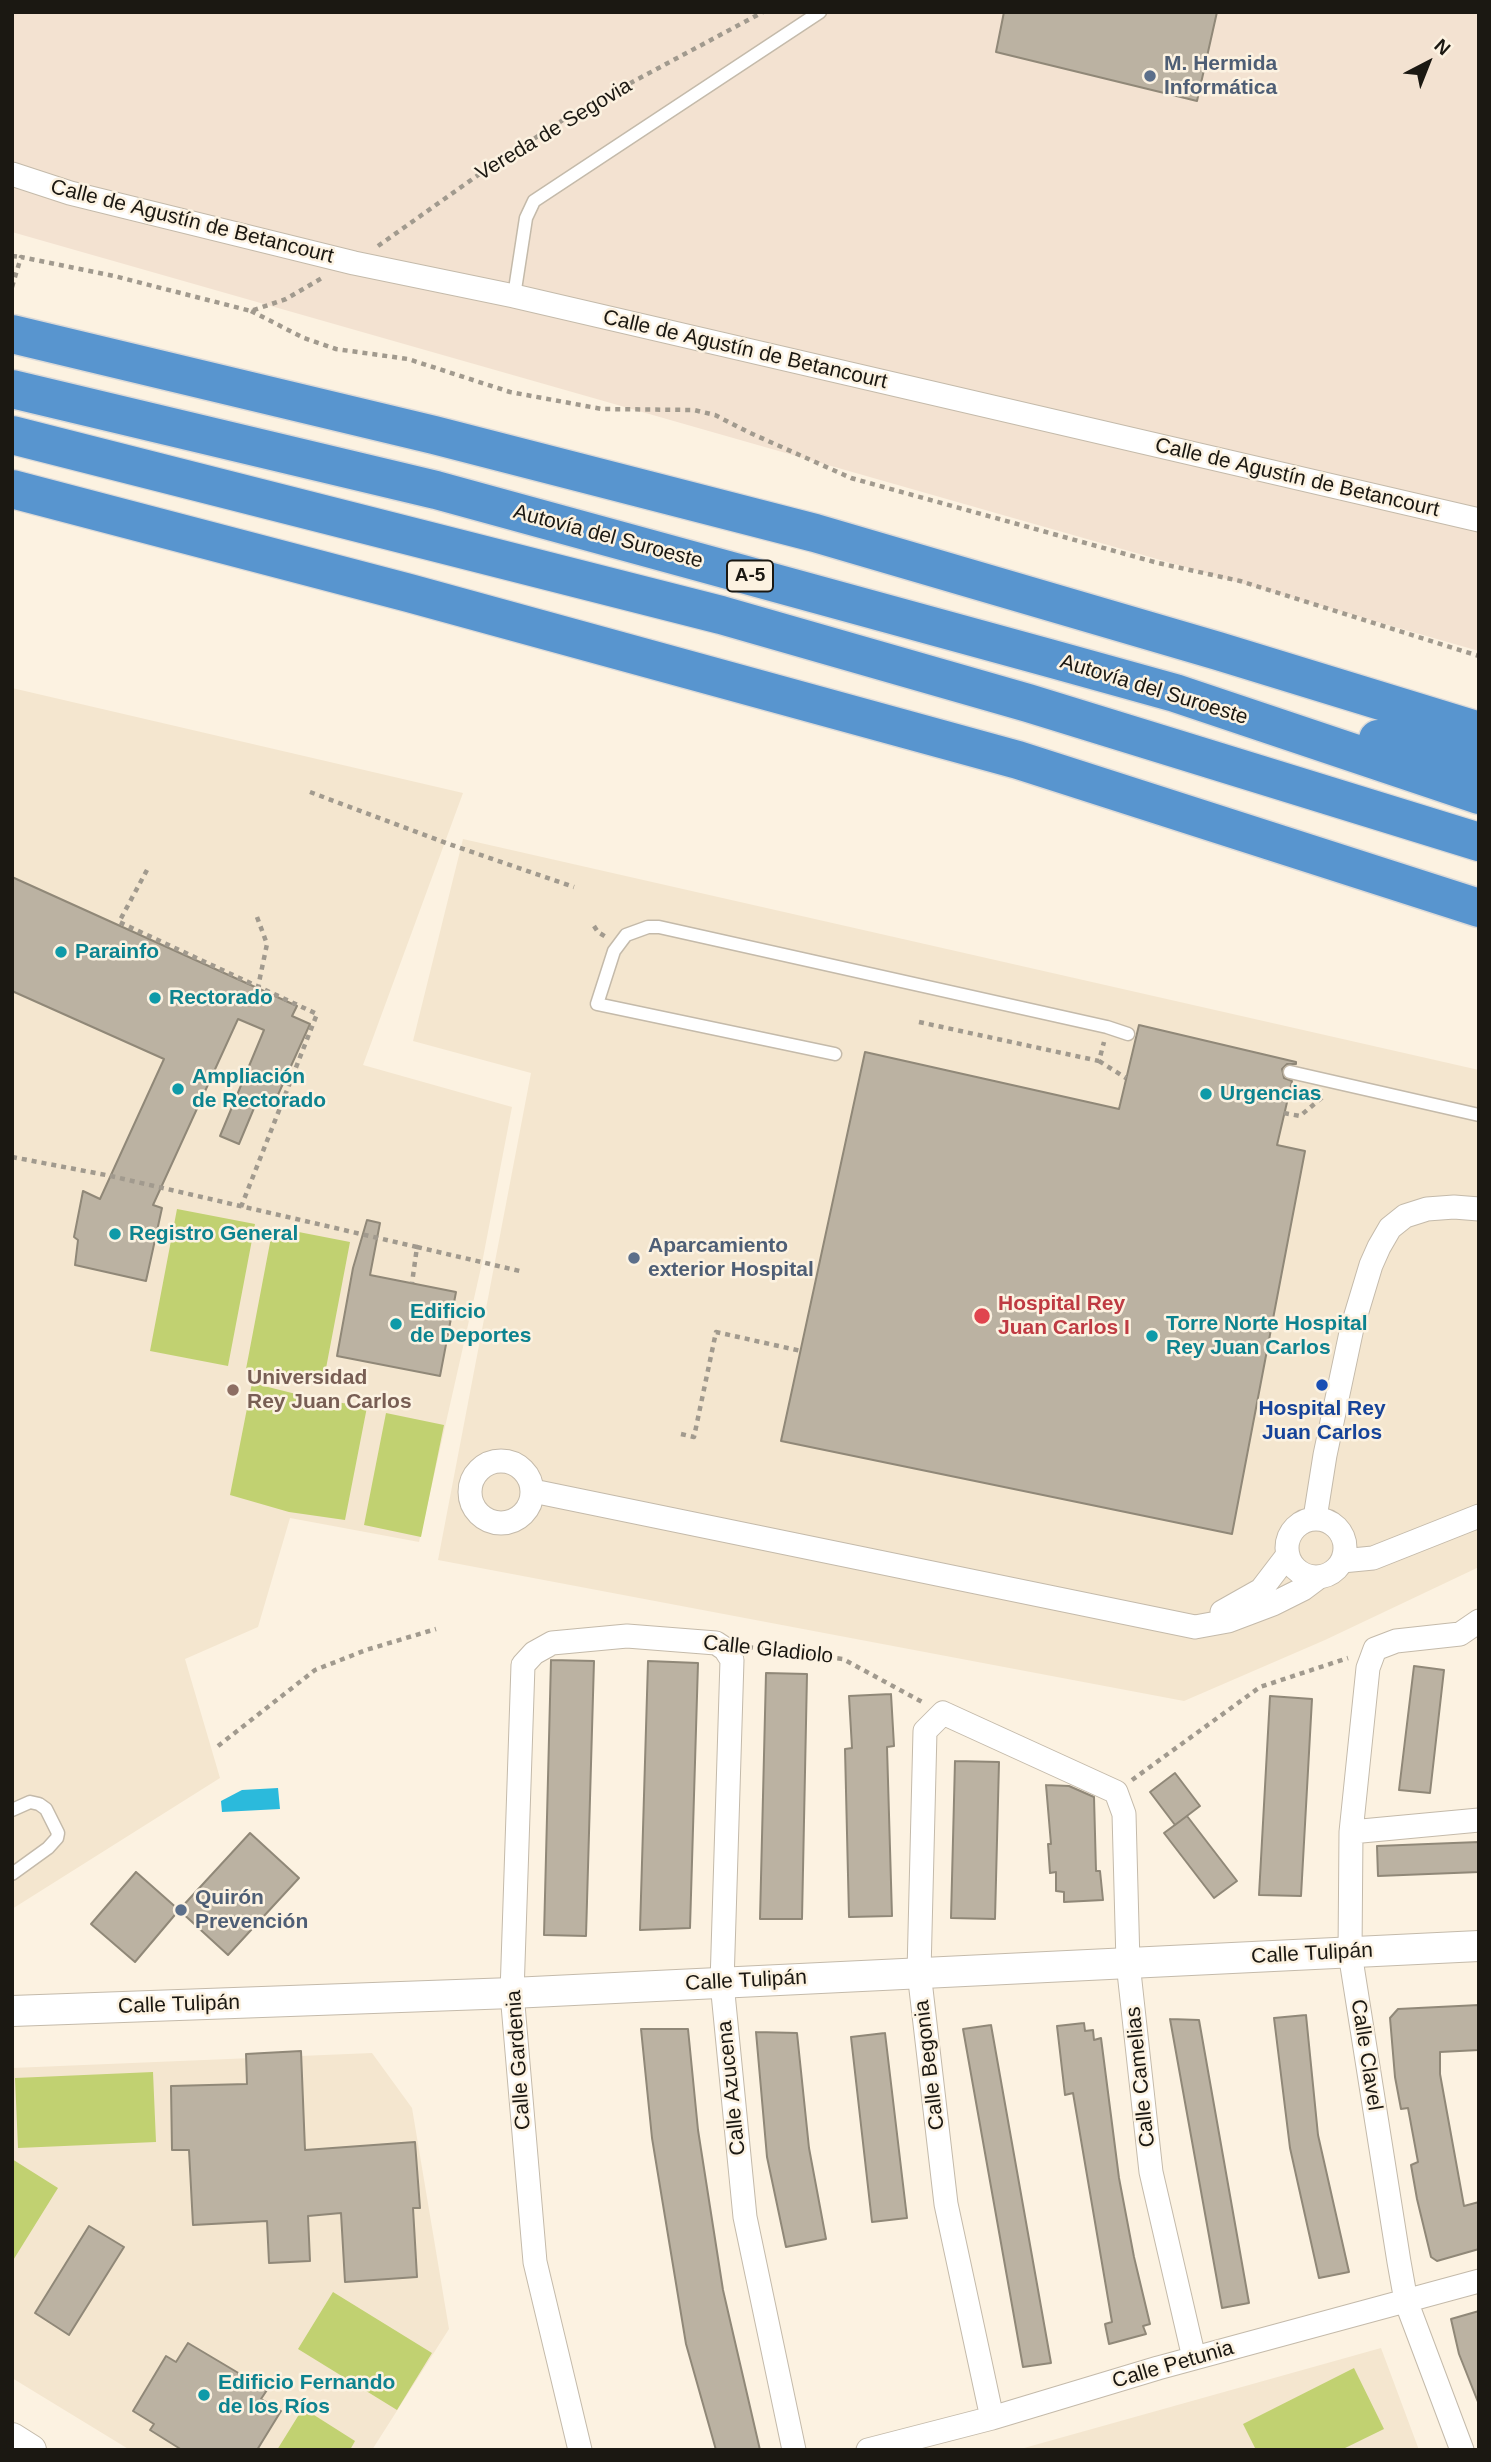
<!DOCTYPE html>
<html>
<head>
<meta charset="utf-8">
<style>
  body { margin:0 }
  #map { position:relative; width:1491px; height:2462px; overflow:hidden; background:#fcf2e1; font-family:Arial,sans-serif }
  canvas { display:block }
  .frame { position:absolute; inset:0; border:14px solid #1b1812; pointer-events:none }
  .north { position:absolute; left:1393px; top:28px; width:70px; height:70px; -webkit-text-stroke:5px #fcf2e1; paint-order:stroke; rotate:42deg; font-size:19px; font-weight:700; line-height:28px; text-align:center; color:#1b1812 }
  .north::after { content:''; display:block; margin:auto; width:24px; height:32px; background:#1b1812; clip-path:polygon(50% 0,100% 100%,50% 72%,0 100%) }
</style>
</head>
<body>
<div id="map">
<canvas width="1491" height="2462"></canvas>
<div class="frame"></div>
<div class="north">N</div>
</div>
<script>
const ctx = document.querySelector('canvas').getContext('2d');
ctx.lineJoin = 'round';
function paint(path, color) { ctx.fillStyle = color; ctx.fill(path, 'evenodd'); }
const shape = rows => new Path2D(rows.map(r => 'M' + r).join(''));
function strokePath(path, color, width, dash) { ctx.strokeStyle = color; ctx.lineWidth = width; ctx.lineCap = dash ? 'butt' : 'round'; ctx.setLineDash(dash || []); ctx.stroke(path); }
function write(font, color, halo, rows, align = 'center') {
  ctx.font = font + ' Arial,sans-serif'; ctx.lineWidth = 5; ctx.setLineDash([]); ctx.textBaseline = 'middle'; ctx.strokeStyle = halo; ctx.fillStyle = color; for (const [text, x, y, turn = 0] of rows) {
    ctx.save(); ctx.translate(x, y); ctx.rotate((+turn || 0) * Math.PI / 180); ctx.textAlign = isNaN(turn) ? turn : align; if (halo) ctx.strokeText(text, 0, 0); ctx.fillText(text, 0, 0); ctx.restore();
  }
}
paint(shape([
  [12,12,1479,12,1479,651,12,232]
]), '#f3e2d1');
paint(shape([
  [12,688,463,793,363,1065,512,1107,482,1263,419,1542,290,1518,258,1627,185,1659,220,1778,12,1909],
  [463,839,1479,1070,1479,1567,1325,1640,1184,1701,438,1560,531,1073,413,1041],
  [372,2053,412,2108,449,2329,372,2450,130,2450,12,2378,12,2068],
  [1381,2348,1419,2450,1017,2450]
]), '#f4e6cf');
paint(shape([
  [177,1209,255,1224,228,1366,150,1351],
  [273,1227,350,1242,323,1384,246,1369],
  [252,1383,312,1398,367,1407,345,1520,289,1512,230,1495],
  [386,1413,444,1425,421,1537,364,1525],
  [153,2072,156,2142,18,2148,15,2078],
  [12,2159,58,2188,12,2262],
  [333,2292,432,2353,397,2410,298,2349],
  [1354,2368,1384,2429,1341,2450,1256,2450,1243,2424],
  [303,2408,355,2441,350,2450,277,2450]
]), '#c1d171');
paint(shape([
  [278,1788,280,1809,222,1812,221,1801,242,1790]
]), '#2bbadc');
const building = shape([
  [1004,12,1217,12,1197,101,996,52,1004,12],
  [12,877,297,1006,292,1016,310,1024,272,1108,257,1101,239,1144,220,1136,264,1030,238,1019,153,1205,162,1208,146,1281,75,1265,78,1240,74,1237,83,1191,100,1199,164,1059,12,991,12,877],
  [1139,1025,1296,1062,1296,1064,1287,1064,1282,1069,1284,1078,1292,1081,1277,1145,1305,1151,1232,1534,781,1441,865,1052,1119,1109,1139,1025],
  [367,1220,380,1223,370,1275,456,1292,440,1376,337,1356,353,1268,367,1220],
  [551,1660,594,1661,586,1936,544,1935,551,1660],
  [648,1661,698,1663,690,1928,640,1930,648,1661],
  [1414,1666,1444,1670,1430,1793,1399,1790,1414,1666],
  [766,1673,807,1674,802,1919,760,1919,766,1673],
  [891,1694,894,1746,887,1747,892,1916,849,1917,845,1749,852,1748,849,1696,891,1694],
  [1270,1696,1312,1699,1301,1896,1259,1895,1270,1696],
  [955,1761,999,1762,995,1919,951,1918,955,1761],
  [1175,1773,1200,1806,1175,1825,1150,1792,1175,1773],
  [1046,1785,1069,1786,1094,1797,1096,1871,1100,1871,1103,1900,1064,1902,1064,1892,1056,1891,1056,1872,1050,1873,1048,1844,1051,1844,1046,1785],
  [1187,1816,1237,1881,1214,1898,1164,1833,1187,1816],
  [250,1833,299,1878,228,1955,179,1910,250,1833],
  [1479,1842,1479,1872,1378,1876,1377,1846,1479,1842],
  [136,1872,179,1910,135,1962,91,1924,136,1872],
  [1479,2005,1479,2050,1440,2052,1440,2074,1464,2206,1479,2202,1479,2249,1437,2261,1431,2257,1417,2199,1411,2165,1418,2162,1408,2108,1401,2109,1395,2077,1390,2018,1398,2009,1479,2005],
  [1306,2015,1318,2135,1349,2272,1319,2278,1290,2148,1274,2018,1306,2015],
  [1170,2019,1199,2020,1249,2303,1222,2308,1170,2019],
  [1084,2023,1085,2031,1093,2030,1094,2040,1101,2038,1119,2178,1134,2257,1150,2324,1143,2326,1146,2334,1109,2344,1105,2324,1112,2322,1073,2093,1065,2095,1057,2026,1084,2023],
  [991,2025,1051,2363,1023,2367,963,2029,991,2025],
  [641,2029,688,2029,698,2130,723,2290,760,2450,716,2450,686,2344,652,2138,641,2029],
  [756,2032,797,2033,809,2148,826,2239,786,2247,767,2157,756,2032],
  [885,2033,907,2218,872,2222,851,2037,885,2033],
  [301,2051,305,2150,415,2142,420,2208,413,2208,417,2277,345,2282,341,2213,308,2216,310,2261,269,2263,267,2221,193,2225,189,2150,172,2150,171,2086,247,2084,246,2054,301,2051],
  [89,2226,124,2247,69,2335,35,2313,89,2226],
  [1479,2311,1479,2401,1478,2402,1459,2354,1451,2319,1479,2311],
  [188,2343,267,2390,261,2399,281,2411,257,2450,182,2450,150,2430,154,2424,133,2411,166,2356,176,2362,188,2343]
]);
paint(building, '#bbb2a2');
strokePath(building, '#908878', 2);
const service = shape([
  [514,296,526,218,534,201,820,12],
  [835,1054,597,1004,614,951,626,935,648,927,659,927,1107,1027,1128,1034],
  [1290,1072,1479,1115],
  [12,1810,30,1802,39,1804,46,1809,58,1833,57,1838,48,1848,12,1874]
]);
const minor = shape([
  [12,174,70,193,354,263,514,296,1479,520],
  '470 1492a31 31 0 1 1 62 0a31 31 0 1 1-62 0Z',
  [533,1491,1195,1627,1228,1621,1273,1604,1303,1589,1319,1577],
  [1315,1518,1325,1455,1352,1328,1371,1265,1379,1247,1390,1228,1405,1216,1427,1209,1454,1207,1479,1209],
  '1287 1548a29 29 0 1 1 58 0a29 29 0 1 1-58 0Z',
  [1342,1561,1373,1558,1479,1516],
  [1222,1612,1261,1590,1287,1556],
  [1351,1832,1479,1820],
  [992,2418,946,2204,919,1972,925,1731,943,1713,1116,1792,1124,1814,1128,1963,1151,2172,1194,2358],
  [580,2450,535,2262,512,1993,523,1665,534,1653,552,1643,627,1636,716,1643,725,1649,732,1660,722,1983,745,2217,794,2450],
  [868,2450,992,2418,1158,2368,1479,2281],
  [1462,2450,1406,2301,1399,2262,1350,1953,1351,1832,1368,1668,1375,1649,1396,1641,1460,1634,1479,1621]
]);
const tertiary = shape([
  [12,2011,512,1993,1479,1946],
  [12,2438,31,2450]
]);
const motorway = shape([
  [12,334,434,435,815,533,1218,651,1479,731],
  [12,389,436,490,1049,658,1175,693,1479,795],
  [12,435,721,615,1028,703,1479,842],
  [12,489,409,593,1018,760,1479,908],
  [1378,739,1479,762]
]);
strokePath(service, '#c4baaa', 15);
strokePath(minor, '#c4baaa', 25);
strokePath(tertiary, '#c4baaa', 32);
strokePath(motorway, '#dbdad9', 41);
strokePath(shape([
  [378,246,481,173,569,116,763,12],
  [12,256,21,257],
  [12,287,21,257,114,276,251,311,286,299,322,278],
  [251,311,304,338,336,349,408,359,510,392,602,409,694,410,715,415,748,432,851,478,1158,563,1240,581,1479,656],
  [310,792,446,843,574,887],
  [147,870,119,922,317,1014,241,1207],
  [257,917,267,944,258,987],
  [594,926,598,932,606,937],
  [919,1022,1099,1061,1104,1042],
  [1099,1061,1126,1078],
  [1284,1113,1300,1116,1325,1095],
  [12,1157,111,1176,417,1247,412,1283],
  [417,1247,524,1272],
  [681,1434,694,1437,716,1332,801,1351],
  [748,1647,843,1659,924,1703],
  [218,1746,315,1670,366,1650,436,1629],
  [1132,1780,1260,1687,1348,1658]
]), '#a19a8e', 4.5, [5, 5]);
strokePath(service, '#fff', 12);
strokePath(minor, '#fff', 23);
strokePath(tertiary, '#fff', 30);
strokePath(motorway, '#5895cf', 38);
for (const [x, y, r, color] of [
  [1150,76,7,"#5c6f8a"],
  [61,952,7,"#0f9aa8"],
  [155,998,7,"#0f9aa8"],
  [178,1089,7,"#0f9aa8"],
  [1206,1094,7,"#0f9aa8"],
  [115,1234,7,"#0f9aa8"],
  [634,1258,7,"#5c6f8a"],
  [982,1316,9,"#e0444e"],
  [396,1324,7,"#0f9aa8"],
  [1152,1336,7,"#0f9aa8"],
  [1322,1385,7,"#1a4fb4"],
  [233,1390,7,"#8d6e63"],
  [181,1910,7,"#5c6f8a"],
  [204,2395,7,"#0f9aa8"]
]) { const dot = new Path2D(); dot.arc(x, y, r, 0, 2 * Math.PI); ctx.fillStyle = color; ctx.fill(dot); strokePath(dot, '#fcf2e1', 2.5); }
for (const [x, y, w] of [
  [750,576,46]
]) { const box = new Path2D(); box.roundRect(x - w / 2, y - 15.5, w, 31, 5); ctx.fillStyle = '#fcf2e1'; ctx.fill(box); strokePath(box, '#1b1812', 2); }
write('bold 19px', '#1b1812', null, [
  ["A-5",750,576]
]);
write('bold 21px', '#4e5e75', '#fcf2e1', [
  ["M. Hermida",1164,64],
  ["Informática",1164,88],
  ["Aparcamiento",648,1246],
  ["exterior Hospital",648,1270],
  ["Quirón",195,1898],
  ["Prevención",195,1922]
], 'left');
write('21px', '#1b1812', '#fcf2e1', [
  ["Vereda de Segovia",554,130,-31],
  ["Calle de Agustín de Betancourt",192,222,14],
  ["Calle de Agustín de Betancourt",745,350,13],
  ["Calle de Agustín de Betancourt",1297,478,13],
  ["Autovía del Suroeste",608,537,15],
  ["Autovía del Suroeste",1154,690,17],
  ["Calle Gladiolo",768,1650,6],
  ["Calle Tulipán",1312,1954,-3],
  ["Calle Tulipán",746,1981,-3],
  ["Calle Tulipán",179,2005,-2],
  ["Calle Clavel",1366,2055,81],
  ["Calle Gardenia",519,2060,-94],
  ["Calle Begonia",930,2065,-97],
  ["Calle Camelias",1141,2077,-96],
  ["Calle Azucena",732,2088,-96],
  ["Calle Petunia",1173,2365,-16]
]);
write('bold 21px', '#0d838f', '#fcf2e1', [
  ["Parainfo",75,952],
  ["Rectorado",169,998],
  ["Ampliación",192,1077],
  ["de Rectorado",192,1101],
  ["Urgencias",1220,1094],
  ["Registro General",129,1234],
  ["Edificio",410,1312],
  ["de Deportes",410,1336],
  ["Torre Norte Hospital",1166,1324],
  ["Rey Juan Carlos",1166,1348],
  ["Edificio Fernando",218,2383],
  ["de los Ríos",218,2407]
], 'left');
write('bold 21px', '#be3a42', '#fcf2e1', [
  ["Hospital Rey",998,1304],
  ["Juan Carlos I",998,1328]
], 'left');
write('bold 21px', '#785e54', '#fcf2e1', [
  ["Universidad",247,1378],
  ["Rey Juan Carlos",247,1402]
], 'left');
write('bold 21px', '#164399', '#fcf2e1', [
  ["Hospital Rey",1322,1409],
  ["Juan Carlos",1322,1433]
]);
</script>
</body>
</html>
